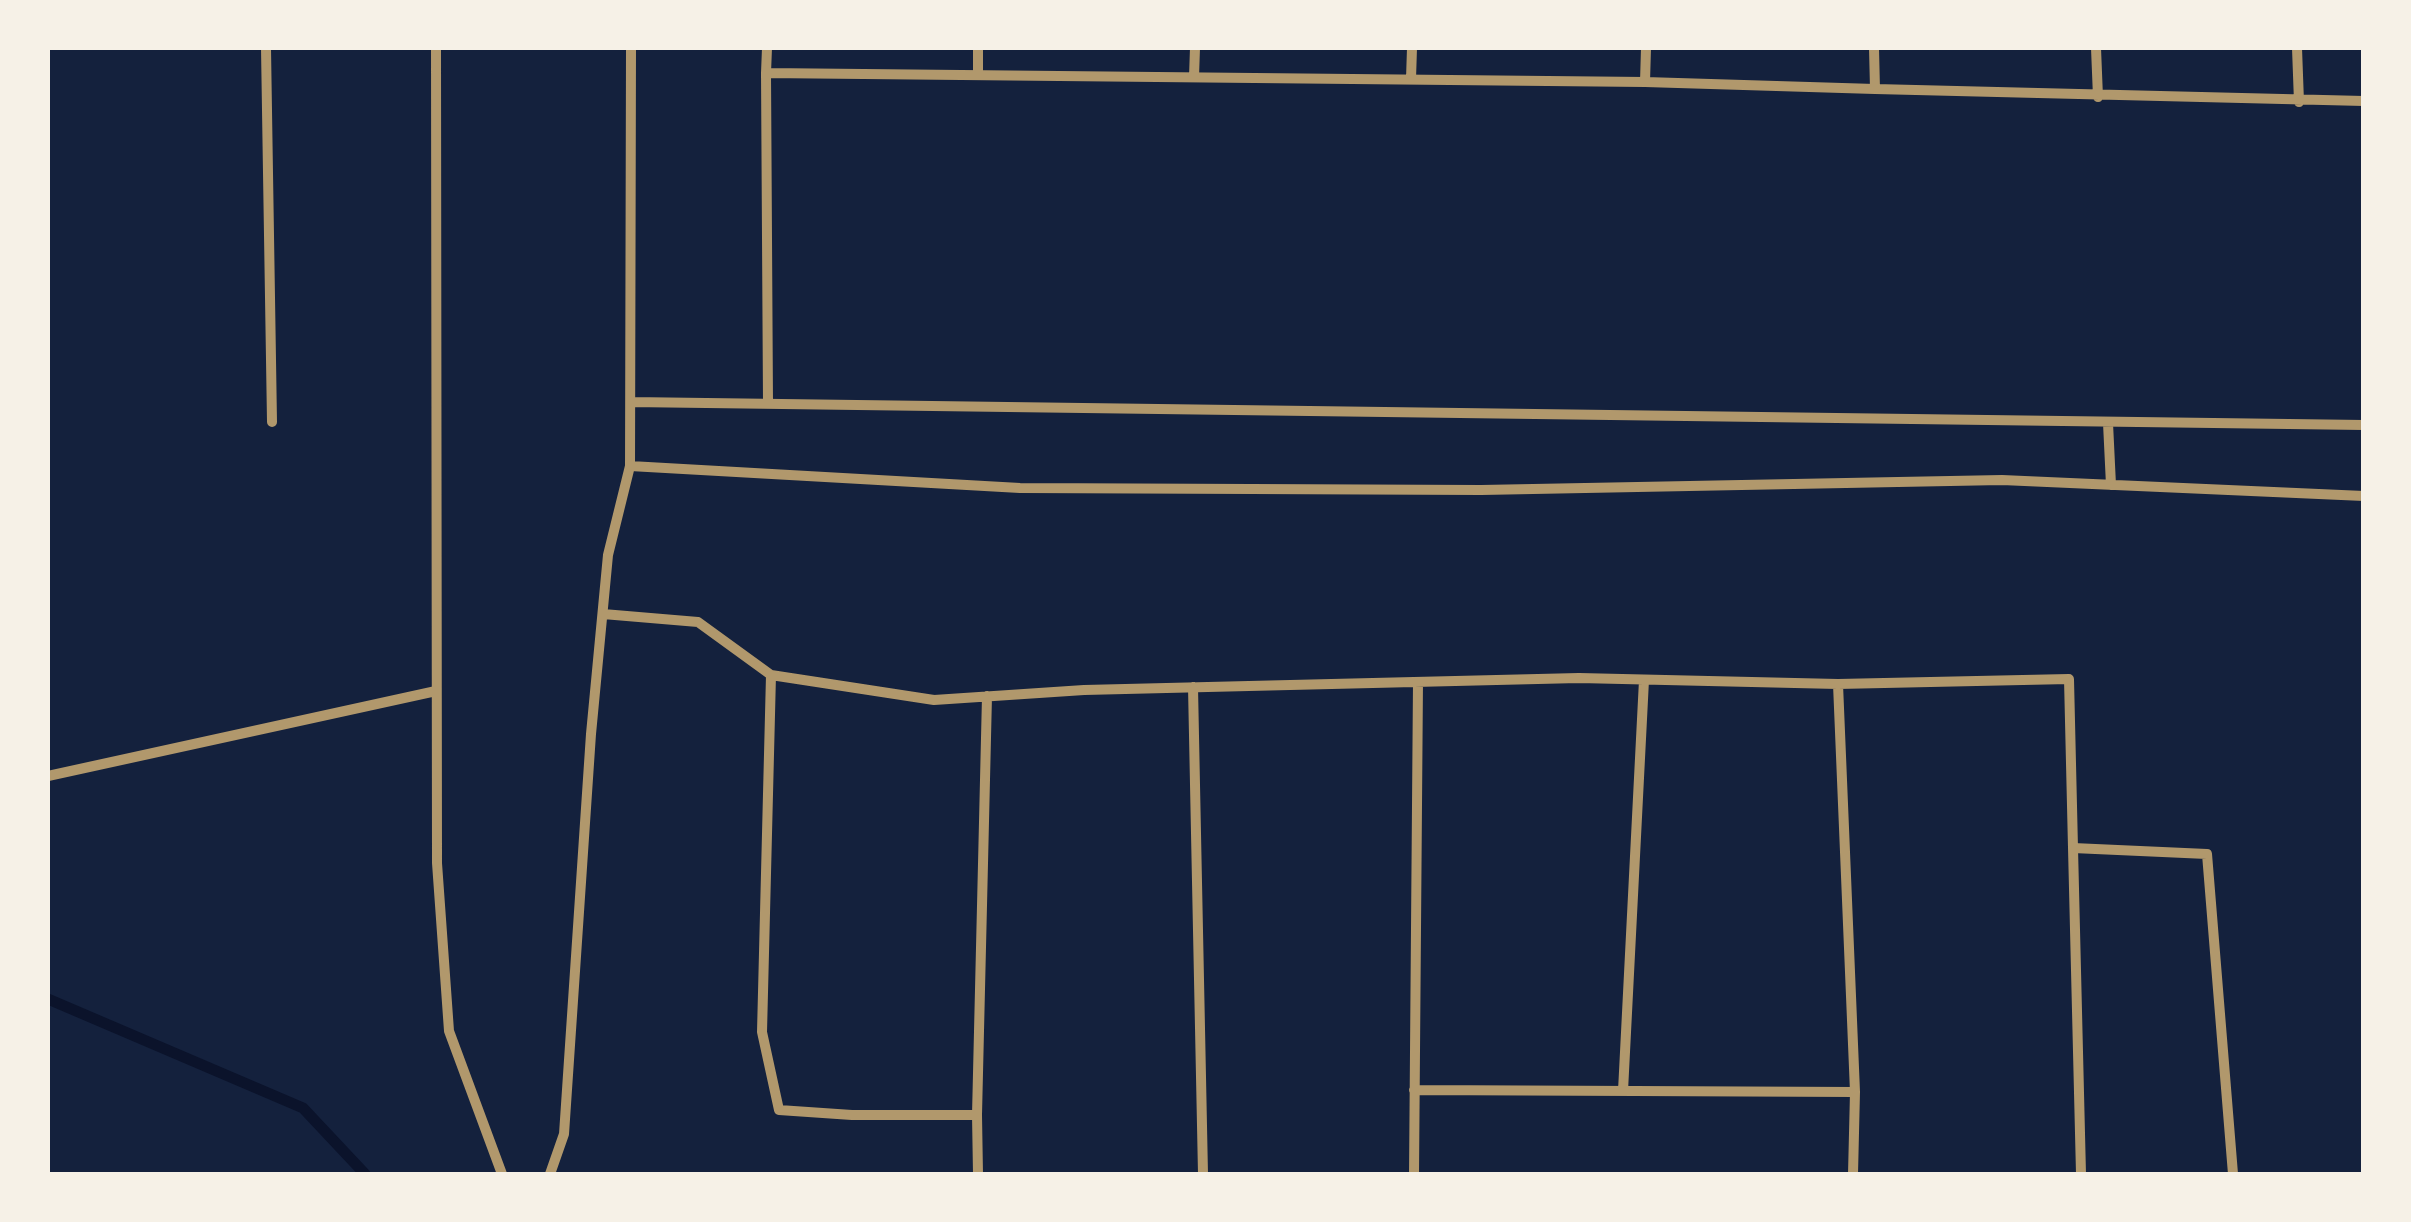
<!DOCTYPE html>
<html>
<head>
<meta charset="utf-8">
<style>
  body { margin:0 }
  #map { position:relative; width:2411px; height:1222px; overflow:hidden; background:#14213d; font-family:"PT Sans",sans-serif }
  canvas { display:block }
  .frame { position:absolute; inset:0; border:50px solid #f6f1e7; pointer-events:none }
</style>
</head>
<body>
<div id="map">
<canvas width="2411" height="1222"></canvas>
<div class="frame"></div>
</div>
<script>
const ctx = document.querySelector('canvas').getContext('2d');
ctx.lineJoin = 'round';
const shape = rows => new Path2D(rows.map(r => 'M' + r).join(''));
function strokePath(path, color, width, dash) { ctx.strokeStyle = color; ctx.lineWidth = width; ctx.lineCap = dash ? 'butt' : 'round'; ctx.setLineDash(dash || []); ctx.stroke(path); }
strokePath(shape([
  [48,999,303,1108,365,1174]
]), '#0b132b', 11);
strokePath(shape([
  [266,48,272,422],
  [436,48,437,863,449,1031,502,1174],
  [1646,48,1645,82,1875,89],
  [1874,48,1875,89,2364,101],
  [2096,48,2098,97],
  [2297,48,2299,102],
  [766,73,767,48],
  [978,74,978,48],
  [1194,77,1195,48],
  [1411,79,1412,48],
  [631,402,2364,425],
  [768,403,766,73,1645,82],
  [2108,423,2111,485],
  [630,466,1020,488,1481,490,2002,480,2364,496],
  [603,614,698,622,771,675,934,700,1084,690,1579,678,1838,684,2069,679,2073,848,2207,854,2233,1174],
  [771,675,762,1032,779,1110,852,1115,977,1115,987,696],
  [1193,687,1203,1174],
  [48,776,436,691],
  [2073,848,2081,1174],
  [1414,1090,1855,1092,1838,684],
  [1623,1091,1644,680],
  [977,1115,978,1174],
  [550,1174,564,1134,591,734,608,555,630,466,631,48],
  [1414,1174,1418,682],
  [1853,1174,1855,1092]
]), '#b1986c', 10);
</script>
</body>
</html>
